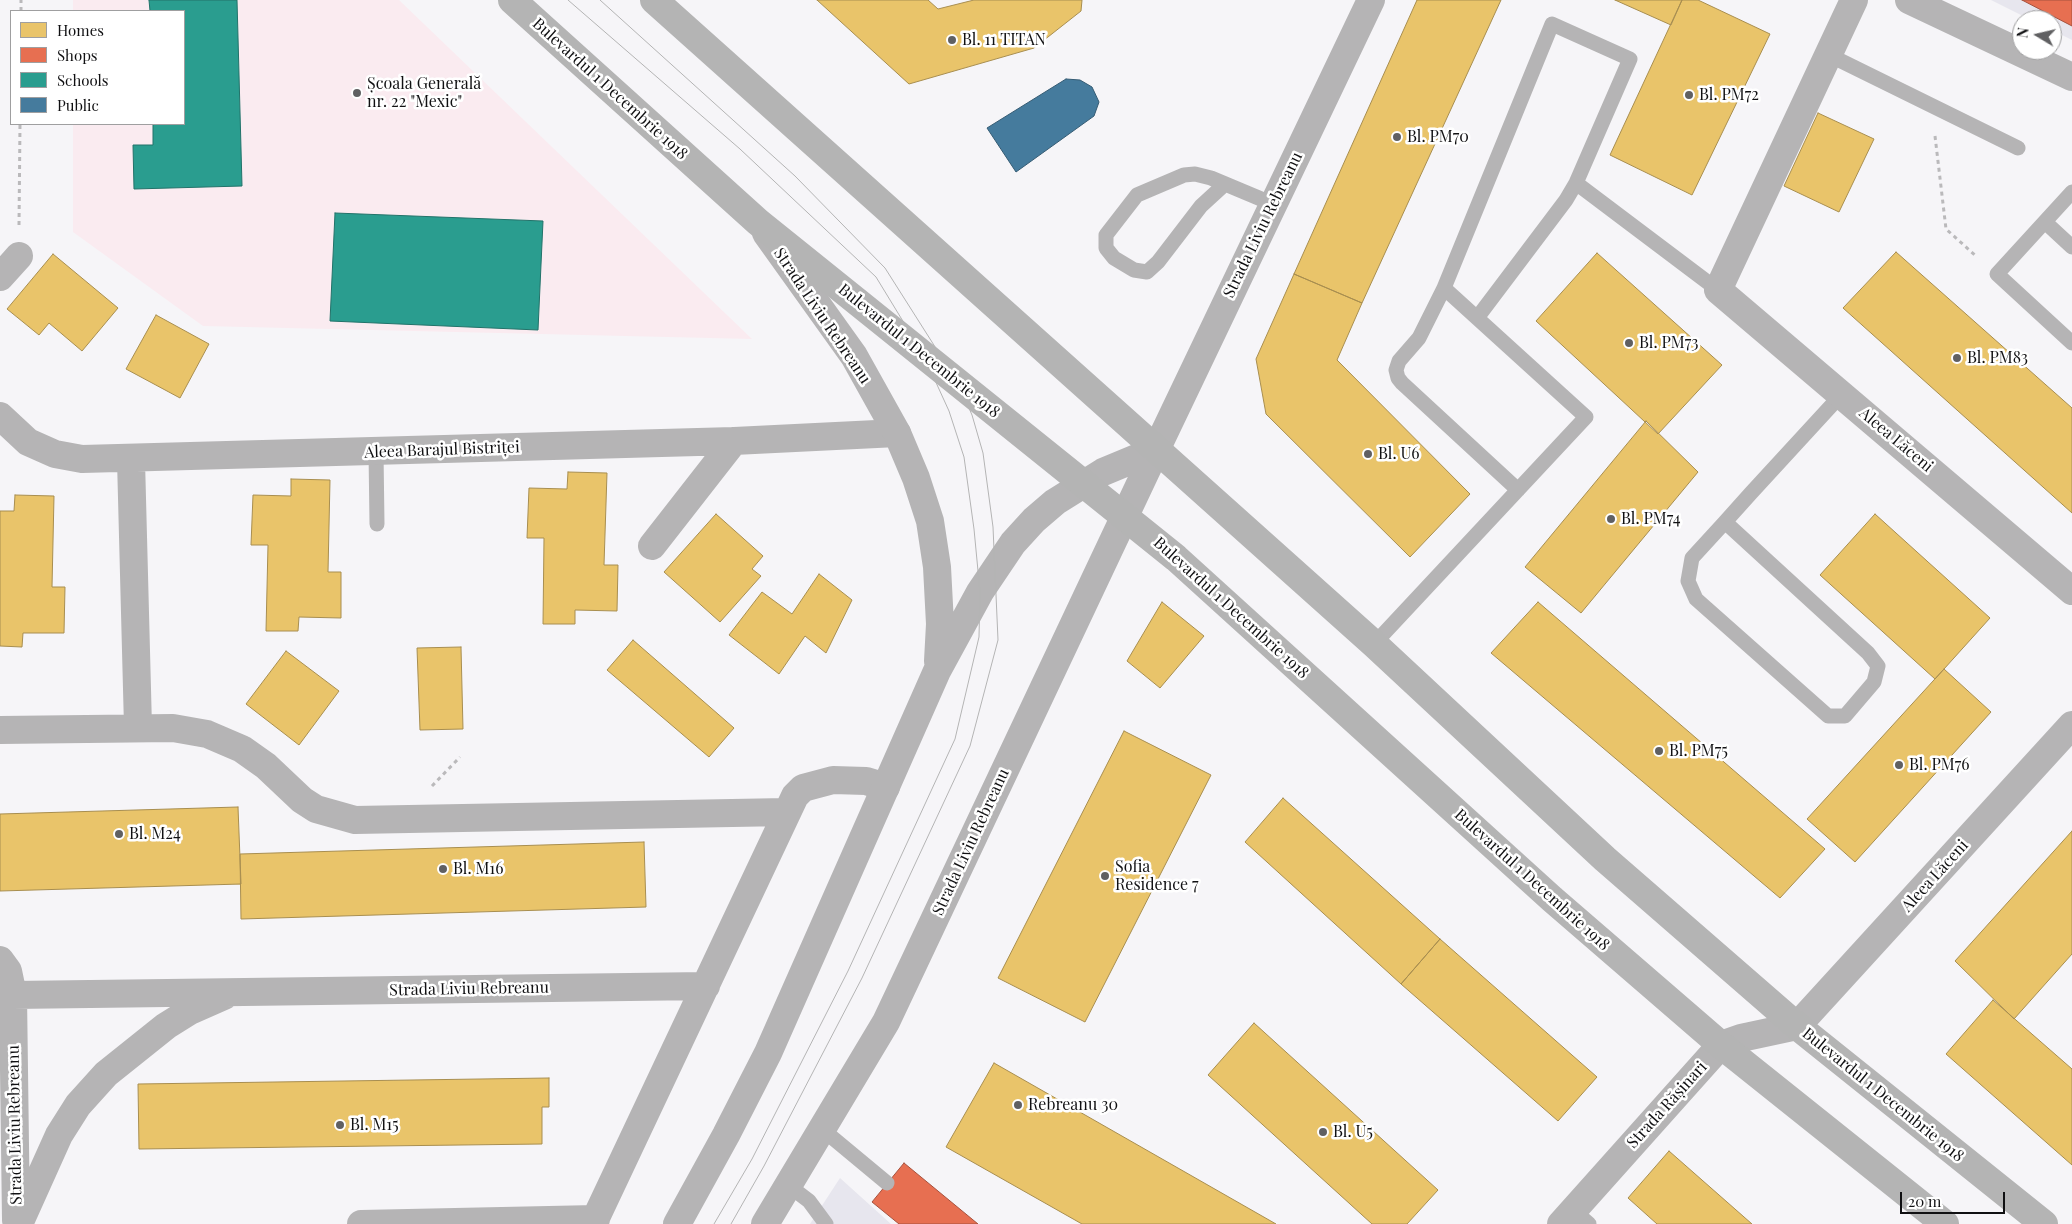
<!DOCTYPE html>
<html>
<head>
<meta charset="utf-8">
<style>
  body { margin:0 }
  #map { position:relative; width:2072px; height:1224px; overflow:hidden; background:#f6f5f8; font-family:"Playfair Display",serif }
  canvas { display:block }
  .legend { position:absolute; left:10px; top:10px; width:175px; height:115px; box-sizing:border-box; background:#fff; border:1px solid #9f9fa0; margin:0; padding:6px 9px; list-style:none; font-size:15px; color:#101012 }
  .legend li { display:flex; align-items:center; gap:10px; height:25px }
  .legend b { width:25px; border:1px solid #9f9fa0 }
  .north { position:absolute; left:2012px; top:10px; width:50px; height:50px; box-sizing:border-box; background:#fff; border:1px solid #9f9fa0; border-radius:50%; rotate:279deg; font-size:14px; font-weight:700; line-height:20px; text-align:center; color:#101012 }
  .north::after { content:''; display:block; margin:auto; width:18px; height:22px; background:#606062; clip-path:polygon(50% 0,100% 100%,50% 72%,0 100%) }
  .scale { position:absolute; left:1900px; top:1192px; width:105px; height:22px; box-sizing:border-box; border:2px solid #101012; border-top:0; padding-left:6px; font-size:15px; line-height:18px; white-space:nowrap; color:#101012; -webkit-text-stroke:4px #fff; paint-order:stroke }
</style>
</head>
<body>
<div id="map">
<canvas width="2072" height="1224"></canvas>
<ul class="legend">
<li><b style="height:14px;background:#e9c46a"></b>Homes</li>
<li><b style="height:14px;background:#e76f51"></b>Shops</li>
<li><b style="height:14px;background:#2a9d8f"></b>Schools</li>
<li><b style="height:14px;background:#457b9d"></b>Public</li>
</ul>
<div class="north">N</div>
<div class="scale">20 m</div>
</div>
<script>
const ctx = document.querySelector('canvas').getContext('2d');
ctx.lineJoin = 'round';
function paint(path, color) { ctx.fillStyle = color; ctx.fill(path, 'evenodd'); }
const shape = rows => new Path2D(rows.map(r => 'M' + r).join(''));
function strokePath(path, color, width, dash) { ctx.strokeStyle = color; ctx.lineWidth = width; ctx.lineCap = dash ? 'butt' : 'round'; ctx.setLineDash(dash || []); ctx.stroke(path); }
function write(font, color, halo, rows, align = 'center') {
  ctx.font = font + ' "Playfair Display",serif'; ctx.lineWidth = 5; ctx.setLineDash([]); ctx.textBaseline = 'middle'; ctx.strokeStyle = halo; ctx.fillStyle = color; for (const [text, x, y, turn = 0] of rows) {
    ctx.save(); ctx.translate(x, y); ctx.rotate((+turn || 0) * Math.PI / 180); ctx.textAlign = isNaN(turn) ? turn : align; if (halo) ctx.strokeText(text, 0, 0); ctx.fillText(text, 0, 0); ctx.restore();
  }
}
paint(shape([
  [1991,0,2072,0,2072,40,2052,30,2052,20,2031,20],
  [840,1178,891,1224,810,1224]
]), '#e7e6ee');
paint(shape([
  [73,0,399,0,752,339,203,326,73,232,73,124,184,124,184,11,73,11]
]), '#faebf0');
const homes = shape([
  [817,0,928,0,938,9,974,0,1082,0,1081,11,1034,48,909,84,817,0],
  [1417,0,1501,0,1362,303,1294,274,1417,0],
  [1615,0,1682,0,1671,25,1615,0],
  [1682,0,1698,0,1770,34,1692,195,1610,155,1682,0],
  [1818,113,1874,139,1839,212,1784,186,1818,113],
  [1896,252,2072,408,2072,513,1843,308,1896,252],
  [1597,253,1722,365,1658,434,1536,321,1597,253],
  [53,254,118,308,82,351,49,323,39,335,7,309,53,254],
  [1294,274,1362,303,1337,360,1470,494,1410,557,1266,414,1256,359,1294,274],
  [156,315,209,344,180,398,126,369,156,315],
  [1646,421,1698,472,1581,613,1525,567,1646,421],
  [568,472,607,473,604,565,618,565,617,611,575,610,575,624,543,624,544,538,527,538,529,488,567,489,568,472],
  [291,479,330,480,328,572,341,572,341,618,299,617,298,631,266,631,268,545,251,545,253,495,291,496,291,479],
  [15,495,54,496,52,587,65,587,64,633,23,633,22,647,0,646,0,511,14,511,15,495],
  [716,514,763,556,752,569,761,576,720,622,664,572,716,514],
  [1875,514,1990,618,1935,679,1820,575,1875,514],
  [819,574,852,600,826,653,805,636,779,674,729,635,762,592,792,614,819,574],
  [1162,602,1204,636,1160,688,1127,661,1162,602],
  [1538,602,1825,849,1780,898,1491,653,1538,602],
  [633,640,734,728,709,757,607,670,633,640],
  [461,647,463,729,420,730,417,648,461,647],
  [286,651,339,691,299,745,246,704,286,651],
  [1944,669,1991,712,1855,862,1807,819,1944,669],
  [1124,731,1211,775,1085,1022,998,978,1124,731],
  [1283,798,1440,939,1401,984,1245,842,1283,798],
  [238,807,241,884,0,891,0,814,238,807],
  [2072,831,2072,954,2014,1019,1955,961,2072,831],
  [644,842,646,907,241,919,240,854,644,842],
  [1440,939,1597,1077,1558,1121,1401,984,1440,939],
  [1993,1000,2072,1069,2072,1165,1946,1054,1993,1000],
  [1254,1023,1438,1190,1407,1224,1372,1224,1208,1075,1254,1023],
  [994,1063,1276,1224,1082,1224,946,1147,994,1063],
  [549,1078,549,1107,542,1107,542,1144,139,1149,138,1084,549,1078],
  [1669,1151,1752,1224,1657,1224,1628,1198,1669,1151]
]);
paint(homes, '#e9c46a');
strokePath(homes, '#a88e50', 1);
const shops = shape([
  [2022,0,2072,0,2072,26,2022,0],
  [904,1163,978,1224,899,1224,872,1202,904,1163]
]);
paint(shops, '#e76f51');
strokePath(shops, '#a6523e', 1);
const schools = shape([
  [149,0,237,0,242,186,134,189,133,145,153,145,153,124,184,124,184,11,150,11,149,0],
  [335,213,543,221,538,330,330,321,335,213]
]);
paint(schools, '#2a9d8f');
strokePath(schools, '#22736a', 1);
const public = shape([
  [1066,79,1080,80,1092,87,1099,102,1094,116,1016,172,987,128,1066,79]
]);
paint(public, '#457b9d');
strokePath(public, '#355b73', 1);
strokePath(shape([
  [21,11,21,0],
  [1935,136,1946,229,1977,257],
  [19,225,20,124],
  [432,786,460,757]
]), '#bab9bb', 3, [4, 4]);
strokePath(shape([
  [1829,55,2018,148],
  [1576,183,1718,290],
  [1225,184,1201,206,1158,262,1147,272,1134,270,1114,258,1106,248,1106,235,1137,195,1184,175,1195,174,1211,178,1273,204],
  [2072,192,1997,274,2072,343],
  [2045,222,2072,247],
  [1477,318,1566,200,1576,183,1630,59,1552,24,1444,288,1419,338,1399,361,1396,370,1398,378,1402,383,1518,490],
  [376,452,377,524],
  [1725,522,1868,653,1878,666,1874,682,1845,716,1828,716,1696,599,1688,581,1692,558,1725,522,1751,493,1842,394],
  [1374,644,1586,417,1444,288],
  [822,1129,887,1183],
  [788,1185,809,1201,826,1224],
  [1573,1210,1589,1224]
]), '#b5b4b5', 15);
strokePath(shape([
  [1854,0,1718,290,2072,591],
  [1909,0,2072,77],
  [0,277,19,256],
  [0,416,28,442,55,454,82,459,734,441,897,433],
  [1156,450,1371,0],
  [131,460,138,727],
  [652,546,734,441],
  [0,730,173,728,207,734,242,749,266,766,302,800,316,809,355,820,786,812],
  [0,960,8,971,13,995,16,1220],
  [13,995,706,986],
  [19,1224,59,1135,78,1105,106,1074,166,1026,190,1011,224,996],
  [361,1224,596,1219],
  [593,1224,795,796,803,788,833,780,866,781,886,787],
  [1561,1224,1721,1045,1741,1038,1797,1026,2072,725]
]), '#b5b4b5', 28);
strokePath(shape([
  [766,233,854,356,897,433,916,478,930,521,937,567,940,624,938,661],
  [677,1224,726,1135,768,1053,937,671,980,592,1013,543,1034,520,1055,502,1103,472,1156,450],
  [765,1224,886,1022,1156,450]
]), '#b5b4b5', 28);
strokePath(shape([
  [512,0,758,222,1176,558,1552,899,1721,1045,1945,1224],
  [654,0,1374,644,1605,859,1797,1026,2044,1224]
]), '#b4b4b4', 28);
strokePath(shape([
  [568,0,740,149,876,277,923,354,949,411,964,457,974,529,980,592,979,637,955,739,848,971,752,1159,714,1224],
  [600,0,795,176,885,268,958,383,972,415,983,453,993,527,998,640,970,746,862,978,764,1166,731,1224]
]), '#b4b4b4', 1);
for (const [x, y, r, color] of [
  [952,40,5,"#606062"],
  [357,93,5,"#606062"],
  [1689,95,5,"#606062"],
  [1397,137,5,"#606062"],
  [1629,343,5,"#606062"],
  [1957,358,5,"#606062"],
  [1368,454,5,"#606062"],
  [1611,519,5,"#606062"],
  [1659,751,5,"#606062"],
  [1899,765,5,"#606062"],
  [119,834,5,"#606062"],
  [443,869,5,"#606062"],
  [1105,876,5,"#606062"],
  [1018,1105,5,"#606062"],
  [340,1125,5,"#606062"],
  [1323,1132,5,"#606062"]
]) { const dot = new Path2D(); dot.arc(x, y, r, 0, 2 * Math.PI); ctx.fillStyle = color; ctx.fill(dot); strokePath(dot, '#fff', 2); }
write('16px', '#101012', '#fff', [
  ["Bl. 11 TITAN",962,40],
  ["Școala Generală",367,84],
  ["nr. 22 \"Mexic\"",367,102],
  ["Bl. PM72",1699,95],
  ["Bl. PM70",1407,137],
  ["Bl. PM73",1639,343],
  ["Bl. PM83",1967,358],
  ["Bl. U6",1378,454],
  ["Bl. PM74",1621,519],
  ["Bl. PM75",1669,751],
  ["Bl. PM76",1909,765],
  ["Bl. M24",129,834],
  ["Sofia",1115,867],
  ["Residence 7",1115,885],
  ["Bl. M16",453,869],
  ["Rebreanu 30",1028,1105],
  ["Bl. M15",350,1125],
  ["Bl. U5",1333,1132]
], 'left');
write('16px', '#101012', '#fff', [
  ["Bulevardul 1 Decembrie 1918",610,89,42],
  ["Strada Liviu Rebreanu",1263,225,-64],
  ["Strada Liviu Rebreanu",822,316,56],
  ["Bulevardul 1 Decembrie 1918",919,351,39],
  ["Aleea Lăceni",1896,440,40],
  ["Aleea Barajul Bistriței",442,450,-2],
  ["Bulevardul 1 Decembrie 1918",1231,608,42],
  ["Strada Liviu Rebreanu",971,842,-65],
  ["Aleea Lăceni",1935,876,-48],
  ["Bulevardul 1 Decembrie 1918",1532,880,42],
  ["Strada Liviu Rebreanu",469,989,-1],
  ["Bulevardul 1 Decembrie 1918",1883,1095,39],
  ["Strada Rășinari",1667,1105,-48],
  ["Strada Liviu Rebreanu",15,1125,-91]
]);
</script>
</body>
</html>
